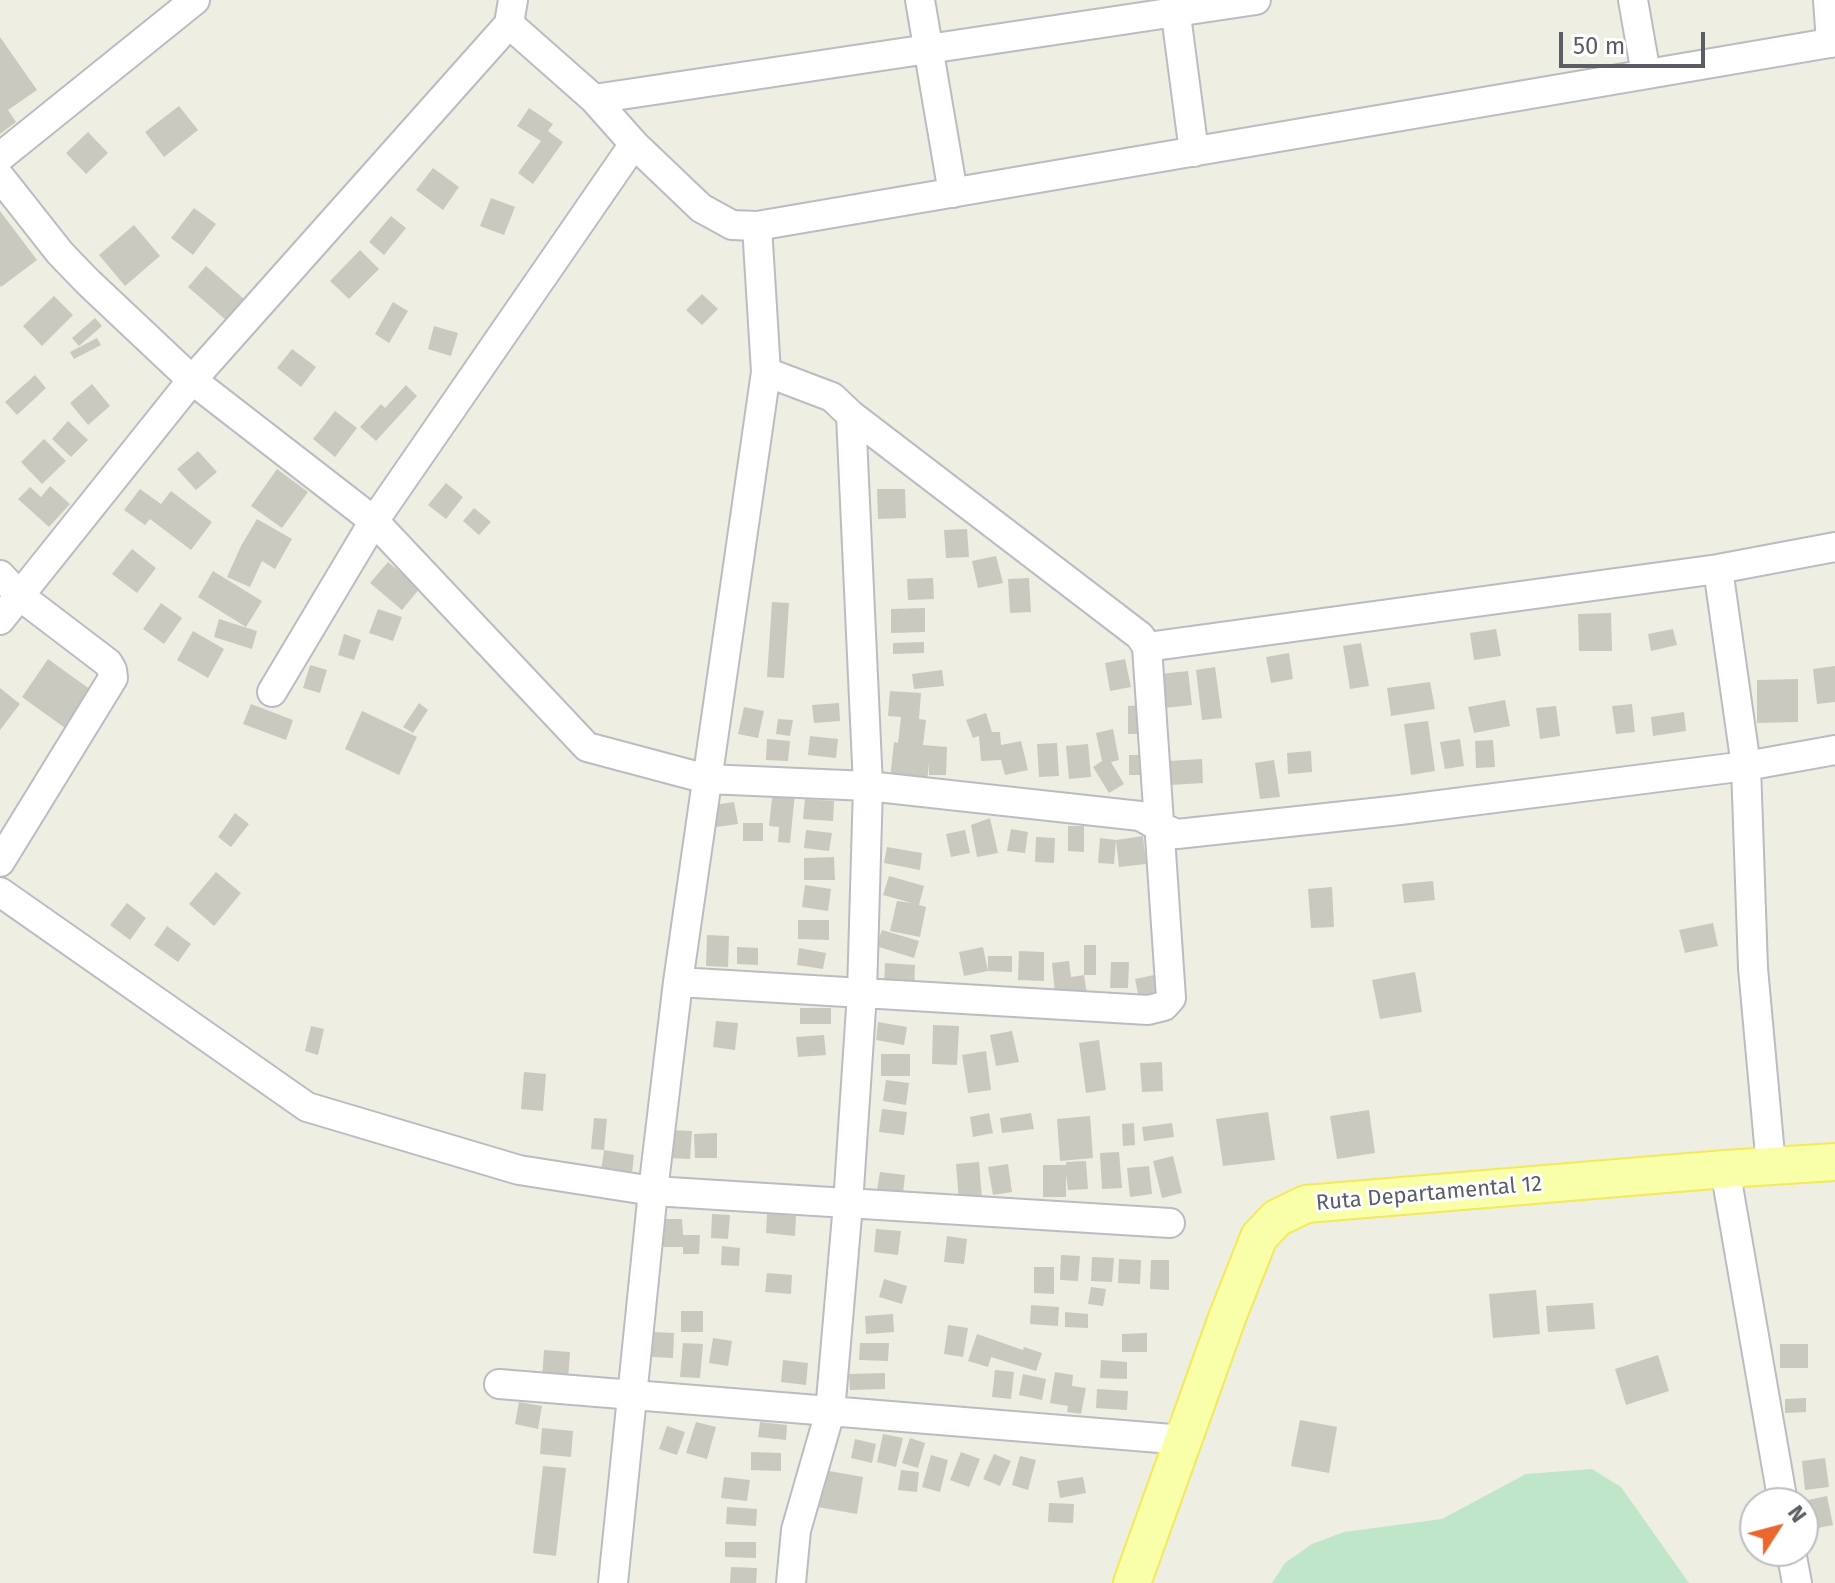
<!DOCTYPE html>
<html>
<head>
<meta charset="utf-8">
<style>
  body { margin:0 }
  #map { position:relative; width:1835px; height:1583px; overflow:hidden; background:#eeeee3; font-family:"Fira Sans",sans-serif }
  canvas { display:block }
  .north { position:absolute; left:1739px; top:1487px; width:80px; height:80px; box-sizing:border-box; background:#fff; border:2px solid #bdbec1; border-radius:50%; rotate:54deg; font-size:22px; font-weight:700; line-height:32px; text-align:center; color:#5b5d64 }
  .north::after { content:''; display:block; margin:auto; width:28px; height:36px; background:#ea672d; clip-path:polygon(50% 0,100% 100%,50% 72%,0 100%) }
  .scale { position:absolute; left:1559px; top:32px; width:146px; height:36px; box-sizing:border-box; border:4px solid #5b5d64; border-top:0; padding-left:10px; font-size:24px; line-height:28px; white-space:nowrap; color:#5b5d64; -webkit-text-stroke:6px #fff; paint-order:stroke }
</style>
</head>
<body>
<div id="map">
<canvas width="1835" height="1583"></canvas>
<div class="north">N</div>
<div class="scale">50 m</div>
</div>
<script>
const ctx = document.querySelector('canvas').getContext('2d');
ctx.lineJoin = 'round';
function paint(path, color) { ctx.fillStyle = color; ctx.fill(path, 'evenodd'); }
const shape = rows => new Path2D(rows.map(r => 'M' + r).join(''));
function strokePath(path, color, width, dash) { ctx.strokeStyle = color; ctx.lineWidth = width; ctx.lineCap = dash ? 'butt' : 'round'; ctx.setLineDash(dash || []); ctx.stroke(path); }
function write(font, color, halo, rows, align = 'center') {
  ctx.font = font + ' "Fira Sans",sans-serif'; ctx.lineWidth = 6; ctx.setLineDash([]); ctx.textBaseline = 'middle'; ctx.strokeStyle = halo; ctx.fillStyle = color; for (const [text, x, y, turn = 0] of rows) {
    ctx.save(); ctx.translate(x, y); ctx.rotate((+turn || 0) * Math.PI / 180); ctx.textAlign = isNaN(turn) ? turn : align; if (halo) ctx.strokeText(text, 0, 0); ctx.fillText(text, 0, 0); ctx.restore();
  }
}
paint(shape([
  [1592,1469,1621,1487,1689,1583,1272,1583,1285,1563,1312,1544,1344,1532,1442,1519,1526,1474]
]), '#bfe6c8');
paint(shape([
  [0,37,37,90,8,110,16,122,0,134],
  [179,106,198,130,164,157,145,132],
  [529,108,553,124,548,131,563,142,533,184,518,173,541,141,517,126],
  [88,132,108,153,86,174,66,153],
  [433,168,459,187,443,210,416,190],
  [491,198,515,207,504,235,480,226],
  [194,208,216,224,193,255,171,238],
  [0,211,37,260,1,287,0,285],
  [391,216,406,228,384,255,369,242],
  [134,225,160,256,125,286,99,255],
  [360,250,379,269,349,299,330,281],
  [206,266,244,299,226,320,188,287],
  [702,294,718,309,702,325,686,310],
  [54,296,73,315,42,346,23,326],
  [393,302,408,311,389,343,375,334],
  [95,318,102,326,79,346,72,338],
  [434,326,458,333,451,356,428,349],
  [97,338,101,345,74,359,70,352],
  [292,349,316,367,301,387,277,368],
  [35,375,46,388,17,415,5,402],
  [92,384,110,406,88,425,70,403],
  [406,385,417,396,376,441,360,427,381,404,385,408],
  [335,411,357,428,335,457,313,439],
  [68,421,88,440,71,457,52,439],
  [44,439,66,461,42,484,21,462],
  [198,451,217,472,196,490,177,469],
  [277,469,308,492,282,528,251,506],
  [446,483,463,497,446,519,428,505],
  [50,486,70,504,49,527,18,499,30,487,41,497],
  [140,489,161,504,171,491,212,522,191,550,150,519,145,525,124,510],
  [877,489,905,489,906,518,878,519],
  [474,508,491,522,479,535,463,521],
  [257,519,292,539,275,569,262,561,250,587,227,577,241,546],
  [967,529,969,557,946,558,944,530],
  [132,549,156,568,137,593,112,574],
  [996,556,1003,583,978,588,972,561],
  [388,562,420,588,402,610,370,583],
  [213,571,262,601,246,627,198,597],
  [933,578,934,599,908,600,907,579],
  [1029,578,1031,612,1010,613,1008,579],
  [772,602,789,603,784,678,767,677],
  [161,603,182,618,164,644,143,629],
  [925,608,925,632,891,633,891,609],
  [378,609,402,617,393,641,369,633],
  [1611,613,1612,651,1579,651,1578,614],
  [219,619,257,631,252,649,214,637],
  [1496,629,1501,656,1474,660,1470,633],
  [1673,629,1677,645,1651,651,1648,634],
  [193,631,224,649,208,678,177,660],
  [344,634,361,640,354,660,338,655],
  [924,642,924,653,893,654,893,643],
  [1361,643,1369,686,1350,689,1343,646],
  [1289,653,1293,679,1271,683,1266,657],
  [48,659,91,690,65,728,22,697],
  [1125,659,1131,687,1110,691,1105,663],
  [310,665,327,670,320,693,303,688],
  [1835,666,1835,702,1817,704,1813,669],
  [1215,667,1222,718,1202,720,1196,670],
  [942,670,944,686,914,689,912,674],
  [1188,671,1192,705,1155,709,1151,675],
  [1798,679,1798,722,1757,723,1757,680],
  [1430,682,1435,709,1391,716,1387,688],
  [0,688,20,704,0,730],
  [890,691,921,693,919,719,926,720,923,745,947,747,946,775,929,775,929,763,927,782,890,779,894,742,898,743,901,717,888,716],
  [1505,700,1510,726,1474,733,1468,707],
  [419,703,428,710,413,733,403,727],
  [839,703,840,721,814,723,812,705],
  [251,704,293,720,286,740,243,724],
  [1632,704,1635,732,1616,734,1612,706],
  [1144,705,1145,734,1128,734,1128,706],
  [1556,706,1560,736,1540,739,1536,708],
  [744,707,764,711,758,738,738,734],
  [362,711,417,737,399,775,345,749],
  [1684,712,1686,731,1653,736,1651,717],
  [986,713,992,732,1000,732,1001,745,1021,741,1028,770,1005,775,1001,760,981,761,979,736,973,738,966,720],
  [778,719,793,720,790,736,776,734],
  [1428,721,1435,771,1411,775,1404,724],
  [1113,729,1119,760,1111,762,1124,784,1109,793,1093,767,1102,761,1096,733],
  [810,736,838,739,836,758,808,755],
  [767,739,790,741,788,761,766,760],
  [1460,739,1464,766,1445,769,1440,742],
  [1493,740,1495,767,1476,768,1475,741],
  [1057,743,1059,776,1039,777,1037,744],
  [1088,744,1091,777,1069,779,1066,746],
  [1311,751,1312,772,1288,774,1287,753],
  [1129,755,1150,755,1150,775,1129,775],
  [1202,759,1203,783,1171,785,1169,761],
  [1274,760,1280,797,1260,799,1255,763],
  [773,790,795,793,790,843,778,842,779,827,769,826],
  [805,799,834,801,833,821,803,819],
  [734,802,738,824,716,827,713,805],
  [235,813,249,824,231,847,218,837],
  [990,818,998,853,977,857,971,825],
  [743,823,763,823,763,841,743,841],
  [1068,826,1084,826,1084,852,1068,851],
  [1011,829,1028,832,1025,853,1007,851],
  [806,830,832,833,829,851,804,848],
  [965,830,970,853,951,857,946,834],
  [1143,836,1146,864,1119,867,1116,840],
  [1036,837,1055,838,1054,863,1035,862],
  [1100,838,1116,840,1114,864,1098,863],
  [887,847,922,853,920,870,884,863],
  [834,857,835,880,804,880,804,858],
  [216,872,241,893,214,926,189,904],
  [889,876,924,886,919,905,926,907,920,937,890,931,897,901,912,903,883,895],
  [1433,881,1435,900,1404,903,1402,884],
  [805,885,831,889,828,911,802,907],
  [1332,887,1334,927,1311,928,1308,889],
  [127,903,146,918,130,940,110,925],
  [798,920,829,920,829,940,798,939],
  [1713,923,1718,946,1685,953,1679,930],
  [167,926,191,944,178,962,154,945],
  [882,930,919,941,914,958,876,946],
  [707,935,729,936,728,967,706,966],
  [1084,945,1096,945,1096,975,1084,975,1088,1000,1074,1001,1073,991,1055,993,1052,963,1069,961,1071,977,1084,975],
  [737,947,758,948,758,965,737,964],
  [983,947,988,971,988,956,1012,956,1012,972,988,971,964,976,959,952],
  [799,948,826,953,823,969,797,965],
  [1019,951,1044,952,1044,981,1018,980],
  [1111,962,1129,962,1128,988,1110,988],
  [885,963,915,965,914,989,884,987],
  [1415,972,1422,1012,1380,1019,1372,980],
  [1159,974,1165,998,1140,1003,1135,979],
  [800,1008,831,1008,831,1024,800,1024],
  [716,1021,738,1023,735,1050,713,1047],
  [878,1022,907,1027,904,1045,876,1040],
  [933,1025,959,1026,957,1065,932,1064],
  [311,1026,324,1029,318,1055,305,1051],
  [1012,1031,1019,1062,996,1066,990,1035],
  [824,1035,826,1055,798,1057,796,1037],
  [1099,1040,1106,1090,1086,1093,1079,1043],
  [986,1051,991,1090,968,1093,962,1055],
  [881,1054,910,1054,910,1076,881,1076],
  [1162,1062,1163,1091,1142,1092,1140,1063],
  [524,1072,546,1074,543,1111,521,1109],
  [886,1080,909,1083,906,1105,883,1101],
  [882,1109,907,1112,904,1135,879,1132],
  [1369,1110,1375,1153,1337,1159,1330,1116],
  [1268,1112,1275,1160,1223,1166,1216,1119],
  [989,1113,993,1133,973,1137,970,1117],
  [1031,1113,1034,1129,1002,1133,1000,1118],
  [1090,1116,1093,1158,1060,1161,1057,1119],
  [594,1118,607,1119,604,1150,591,1149],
  [1134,1123,1135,1145,1123,1146,1122,1124],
  [1172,1123,1174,1137,1144,1141,1142,1127],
  [668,1130,692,1131,690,1159,667,1158],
  [717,1133,717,1158,695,1158,694,1134],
  [604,1150,634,1155,631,1183,600,1179],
  [1119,1152,1122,1188,1102,1189,1100,1153],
  [1173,1156,1182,1193,1162,1198,1153,1161],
  [1086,1161,1088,1189,1068,1190,1066,1174,1066,1197,1043,1197,1043,1165,1066,1165,1066,1162],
  [979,1162,982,1199,959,1201,956,1164],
  [1008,1164,1012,1192,993,1195,988,1167],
  [1149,1166,1152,1194,1130,1197,1127,1168],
  [880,1172,905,1175,903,1193,877,1190],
  [767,1213,796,1216,795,1236,766,1233],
  [712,1214,730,1215,728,1239,711,1238],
  [662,1219,682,1219,683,1235,700,1235,699,1254,683,1254,683,1247,662,1247],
  [876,1229,901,1231,898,1255,874,1252],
  [947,1236,967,1239,964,1264,944,1262],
  [722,1246,740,1248,739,1266,721,1265],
  [1061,1255,1080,1256,1078,1281,1060,1280],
  [1092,1257,1114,1258,1112,1282,1091,1281],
  [1119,1259,1141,1260,1140,1284,1118,1283],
  [1151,1260,1169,1260,1169,1290,1150,1289],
  [1034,1267,1054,1267,1054,1294,1034,1293],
  [767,1273,792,1275,791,1294,765,1292],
  [884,1279,907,1286,902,1304,879,1297],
  [1091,1287,1106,1289,1103,1306,1088,1304],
  [1536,1290,1540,1334,1493,1338,1489,1294],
  [1593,1303,1595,1329,1548,1332,1546,1306],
  [1031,1305,1059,1307,1058,1326,1030,1324],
  [681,1311,703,1311,703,1332,681,1332],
  [1065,1312,1088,1314,1088,1328,1065,1327],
  [893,1314,894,1332,866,1334,865,1316],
  [948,1325,968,1328,963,1357,944,1354],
  [653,1332,674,1333,673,1358,652,1357],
  [1147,1333,1147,1352,1122,1352,1122,1334],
  [977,1334,1023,1350,1024,1347,1042,1353,1036,1371,991,1357,988,1367,968,1361],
  [713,1338,732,1341,728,1366,709,1363],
  [683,1343,703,1344,700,1378,680,1377],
  [860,1343,889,1343,888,1361,859,1360],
  [1780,1344,1808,1344,1808,1368,1780,1368],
  [544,1350,570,1352,568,1380,542,1378],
  [1658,1355,1669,1391,1626,1405,1615,1369],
  [783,1360,808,1363,806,1385,781,1382],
  [1101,1360,1127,1362,1127,1379,1100,1378],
  [995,1370,1014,1372,1011,1399,992,1397],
  [1055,1372,1073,1375,1072,1386,1086,1388,1081,1414,1067,1412,1068,1406,1050,1403],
  [885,1373,885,1389,850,1390,849,1374],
  [1023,1374,1046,1379,1042,1400,1019,1395],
  [1097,1389,1128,1391,1127,1410,1096,1408],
  [1806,1398,1806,1412,1785,1413,1785,1399],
  [519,1402,542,1406,538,1429,515,1424],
  [1300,1420,1337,1427,1329,1473,1291,1466],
  [696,1422,716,1427,707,1459,686,1453],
  [760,1422,787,1425,786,1440,758,1437],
  [667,1426,685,1432,677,1455,659,1449],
  [542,1428,573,1431,571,1457,540,1454],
  [883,1434,903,1438,896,1467,877,1462],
  [910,1438,925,1443,918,1468,902,1463],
  [855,1439,876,1444,872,1463,851,1458],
  [751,1452,781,1453,781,1471,751,1470],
  [961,1452,980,1459,969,1487,950,1480],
  [994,1454,1011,1461,1000,1486,983,1479],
  [931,1455,948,1460,940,1492,922,1487],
  [1020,1456,1036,1460,1028,1490,1012,1485],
  [1825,1458,1829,1487,1805,1490,1802,1461],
  [543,1466,566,1468,556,1556,533,1553],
  [818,1469,863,1477,857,1514,812,1506],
  [901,1470,919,1472,917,1492,898,1490],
  [724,1477,750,1480,747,1501,721,1498],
  [1083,1477,1086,1493,1060,1498,1057,1481],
  [1827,1496,1833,1525,1803,1531,1803,1501],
  [1049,1503,1074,1504,1073,1523,1048,1522],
  [727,1507,757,1509,756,1526,726,1524],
  [725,1542,756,1542,756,1558,725,1557],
  [731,1567,757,1568,756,1583,730,1583]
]), '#c9c9bf');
const minor = shape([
  [920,0,953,193],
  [1174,0,1194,152],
  [1633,0,1646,74],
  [1828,0,1831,43],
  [509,24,594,99,634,144,701,208,732,225,757,226,1835,42],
  [594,99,1256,0],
  [0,157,195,0],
  [0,177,60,253,88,282,192,380,374,521,587,747,707,779,868,786,1140,816,1158,826,1177,834,1400,810,1746,766,1835,750],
  [1718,569,1746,766,1753,968,1771,1166],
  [0,575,20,596,108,663,112,670,113,678,0,862],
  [0,620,192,380,509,24,513,0],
  [1147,647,1718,569,1835,547],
  [272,692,374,521,634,144],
  [0,892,307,1107,519,1170,653,1191,1170,1223],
  [678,982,1148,1010,1164,1006,1171,998,1147,647,1140,636,851,415,832,397,766,372],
  [1725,1169,1783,1503],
  [499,1384,1184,1440],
  [1791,1551,1797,1583],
  [613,1583,653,1191,678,982,766,372,757,226],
  [791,1583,796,1530,830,1412,848,1204,862,993,868,786,851,415]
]);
const major = shape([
  [1132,1583,1227,1318,1259,1237,1277,1218,1306,1204,1725,1169,1835,1162]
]);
strokePath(minor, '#bbbcc2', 32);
strokePath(major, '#f2ea58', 40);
strokePath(minor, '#fff', 28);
strokePath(major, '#f9ffa8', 36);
write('22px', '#5b5d64', '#fff', [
  ["Ruta Departamental 12",1429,1194,-5]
]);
</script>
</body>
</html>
